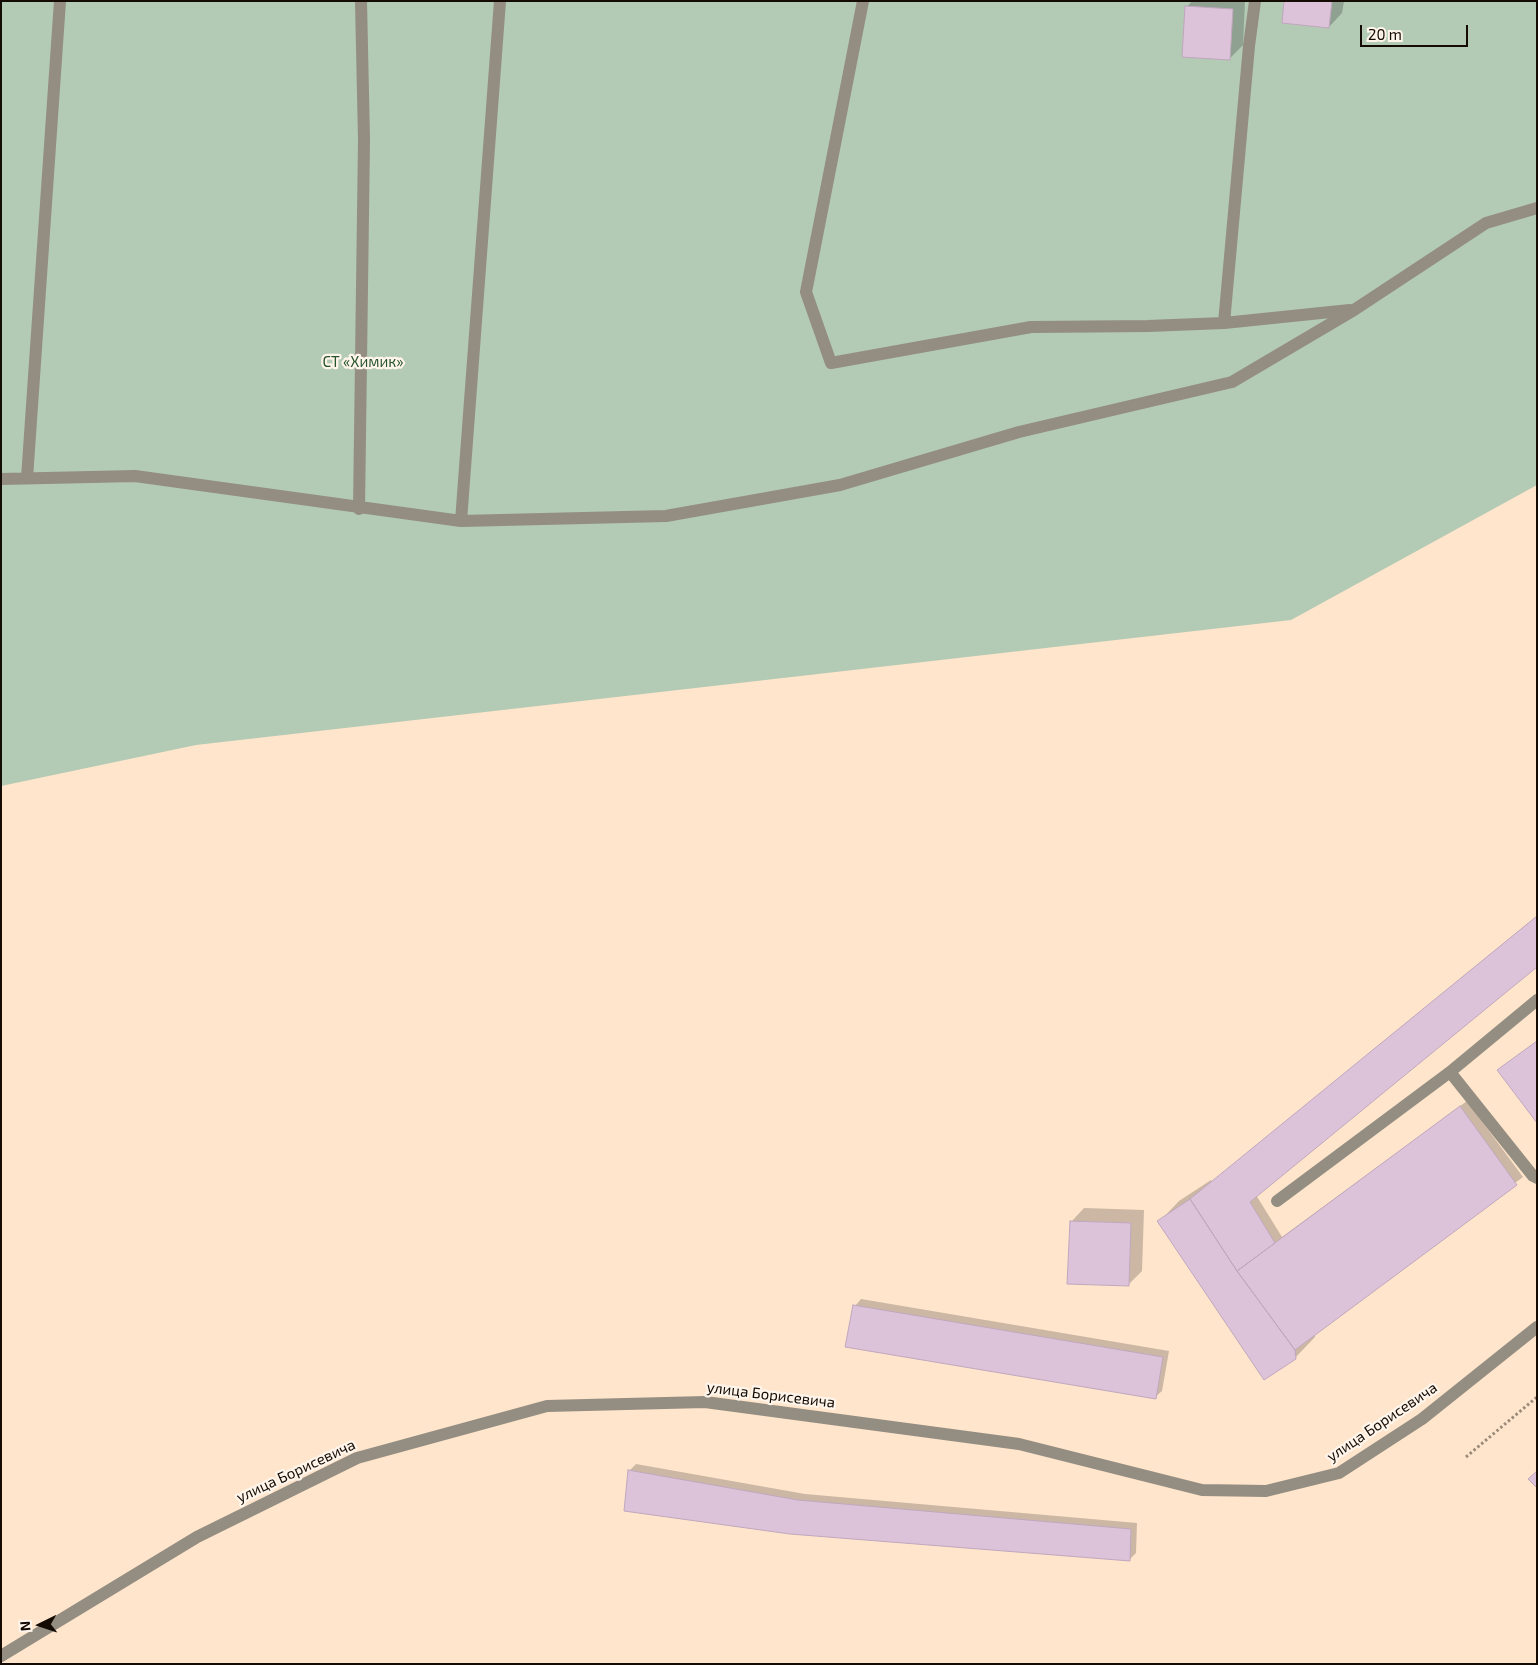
<!DOCTYPE html>
<html>
<head>
<meta charset="utf-8">
<style>
  body { margin:0 }
  #map { position:relative; width:1538px; height:1665px; overflow:hidden; background:#fee5cc; font-family:"Exo 2",sans-serif }
  canvas { display:block }
  .frame { position:absolute; inset:0; border:2px solid #130b04; pointer-events:none }
  .north { position:absolute; left:15px; top:1600px; width:50px; height:50px; -webkit-text-stroke:4px #fff5eb; paint-order:stroke; rotate:266deg; font-size:14px; font-weight:700; line-height:20px; text-align:center; color:#130b04 }
  .north::after { content:''; display:block; margin:auto; width:18px; height:22px; background:#130b04; clip-path:polygon(50% 0,100% 100%,50% 72%,0 100%) }
  .scale { position:absolute; left:1360px; top:25px; width:108px; height:22px; box-sizing:border-box; border:2px solid #130b04; border-top:0; padding-left:6px; font-size:15px; line-height:18px; white-space:nowrap; color:#130b04; -webkit-text-stroke:4px #fff5eb; paint-order:stroke }
</style>
</head>
<body>
<div id="map">
<canvas width="1538" height="1665"></canvas>
<div class="frame"></div>
<div class="north">N</div>
<div class="scale">20 m</div>
</div>
<script>
const ctx = document.querySelector('canvas').getContext('2d');
ctx.lineJoin = 'round';
function paint(path, color) { ctx.fillStyle = color; ctx.fill(path, 'evenodd'); }
const shape = rows => new Path2D(rows.map(r => 'M' + r).join(''));
function strokePath(path, color, width, dash) { ctx.strokeStyle = color; ctx.lineWidth = width; ctx.lineCap = dash ? 'butt' : 'round'; ctx.setLineDash(dash || []); ctx.stroke(path); }
function write(font, color, halo, rows, align = 'center') {
  ctx.font = font + ' "Exo 2",sans-serif'; ctx.lineWidth = 4.5; ctx.setLineDash([]); ctx.textBaseline = 'middle'; ctx.strokeStyle = halo; ctx.fillStyle = color; for (const [text, x, y, turn = 0] of rows) {
    ctx.save(); ctx.translate(x, y); ctx.rotate((+turn || 0) * Math.PI / 180); ctx.textAlign = isNaN(turn) ? turn : align; if (halo) ctx.strokeText(text, 0, 0); ctx.fillText(text, 0, 0); ctx.restore();
  }
}
paint(shape([
  [1,1,1537,1,1537,485,1291,620,196,745,1,786]
]), '#b3cab4');
paint(shape([
  [1192,1,1245,1,1243,45,1229,59,1187,7],
  [1285,1,1344,1,1342,13,1329,27],
  [1537,916,1537,965,1256,1195,1282,1237,1467,1101,1523,1177,1315,1333,1315,1337,1295,1358,1159,1222,1179,1201,1211,1180,1212,1182],
  [1084,1208,1144,1210,1142,1271,1128,1285,1071,1222],
  [861,1299,1169,1351,1162,1391,1155,1397,855,1306],
  [636,1464,805,1494,1137,1523,1136,1553,1129,1560,629,1471]
]), '#0003');
const building = shape([
  [1284,1,1332,1,1329,28,1282,23,1284,1],
  [1185,6,1233,9,1230,60,1182,57,1185,6],
  [1537,916,1537,967,1250,1202,1275,1243,1237,1271,1190,1199,1537,916],
  [1537,1041,1537,1123,1497,1070,1537,1041],
  [1460,1106,1517,1185,1295,1350,1237,1271,1460,1106],
  [1190,1199,1237,1271,1295,1350,1296,1359,1264,1380,1157,1221,1190,1199],
  [1070,1221,1131,1223,1129,1286,1067,1284,1070,1221],
  [853,1305,1163,1357,1156,1399,845,1347,853,1305],
  [628,1470,798,1500,1131,1529,1130,1561,790,1534,624,1511,628,1470],
  [1537,1471,1537,1488,1528,1479,1537,1471]
]);
paint(building, '#ddc3d9');
strokePath(building, '#c0a7bd', 1);
strokePath(shape([
  [1466,1457,1537,1397]
]), '#9c8a79', 3, [2.5, 2.5]);
strokePath(shape([
  [863,1,806,292,831,363,1031,327,1148,326,1224,323],
  [1255,1,1249,46,1224,323,1350,310],
  [27,478,60,1],
  [1,479,135,476,461,521,666,516,840,485,1019,432,1232,382,1354,310,1486,223,1537,208],
  [359,509,364,140,361,1],
  [461,521,500,1],
  [1537,1000,1450,1072,1533,1176,1537,1178],
  [1277,1201,1450,1072],
  [1,1656,197,1537,357,1458,547,1406,705,1402,1019,1444,1202,1490,1266,1491,1339,1473,1422,1419,1537,1327]
]), '#948d81', 12);
write('15px', '#25542c', '#fff5eb', [
  ["СТ «Химик»",363,362]
]);
write('15px', '#130b04', '#fff5eb', [
  ["улица Борисевича",771,1395,7],
  ["улица Борисевича",1382,1422,-34],
  ["улица Борисевича",296,1471,-25]
]);
</script>
</body>
</html>
